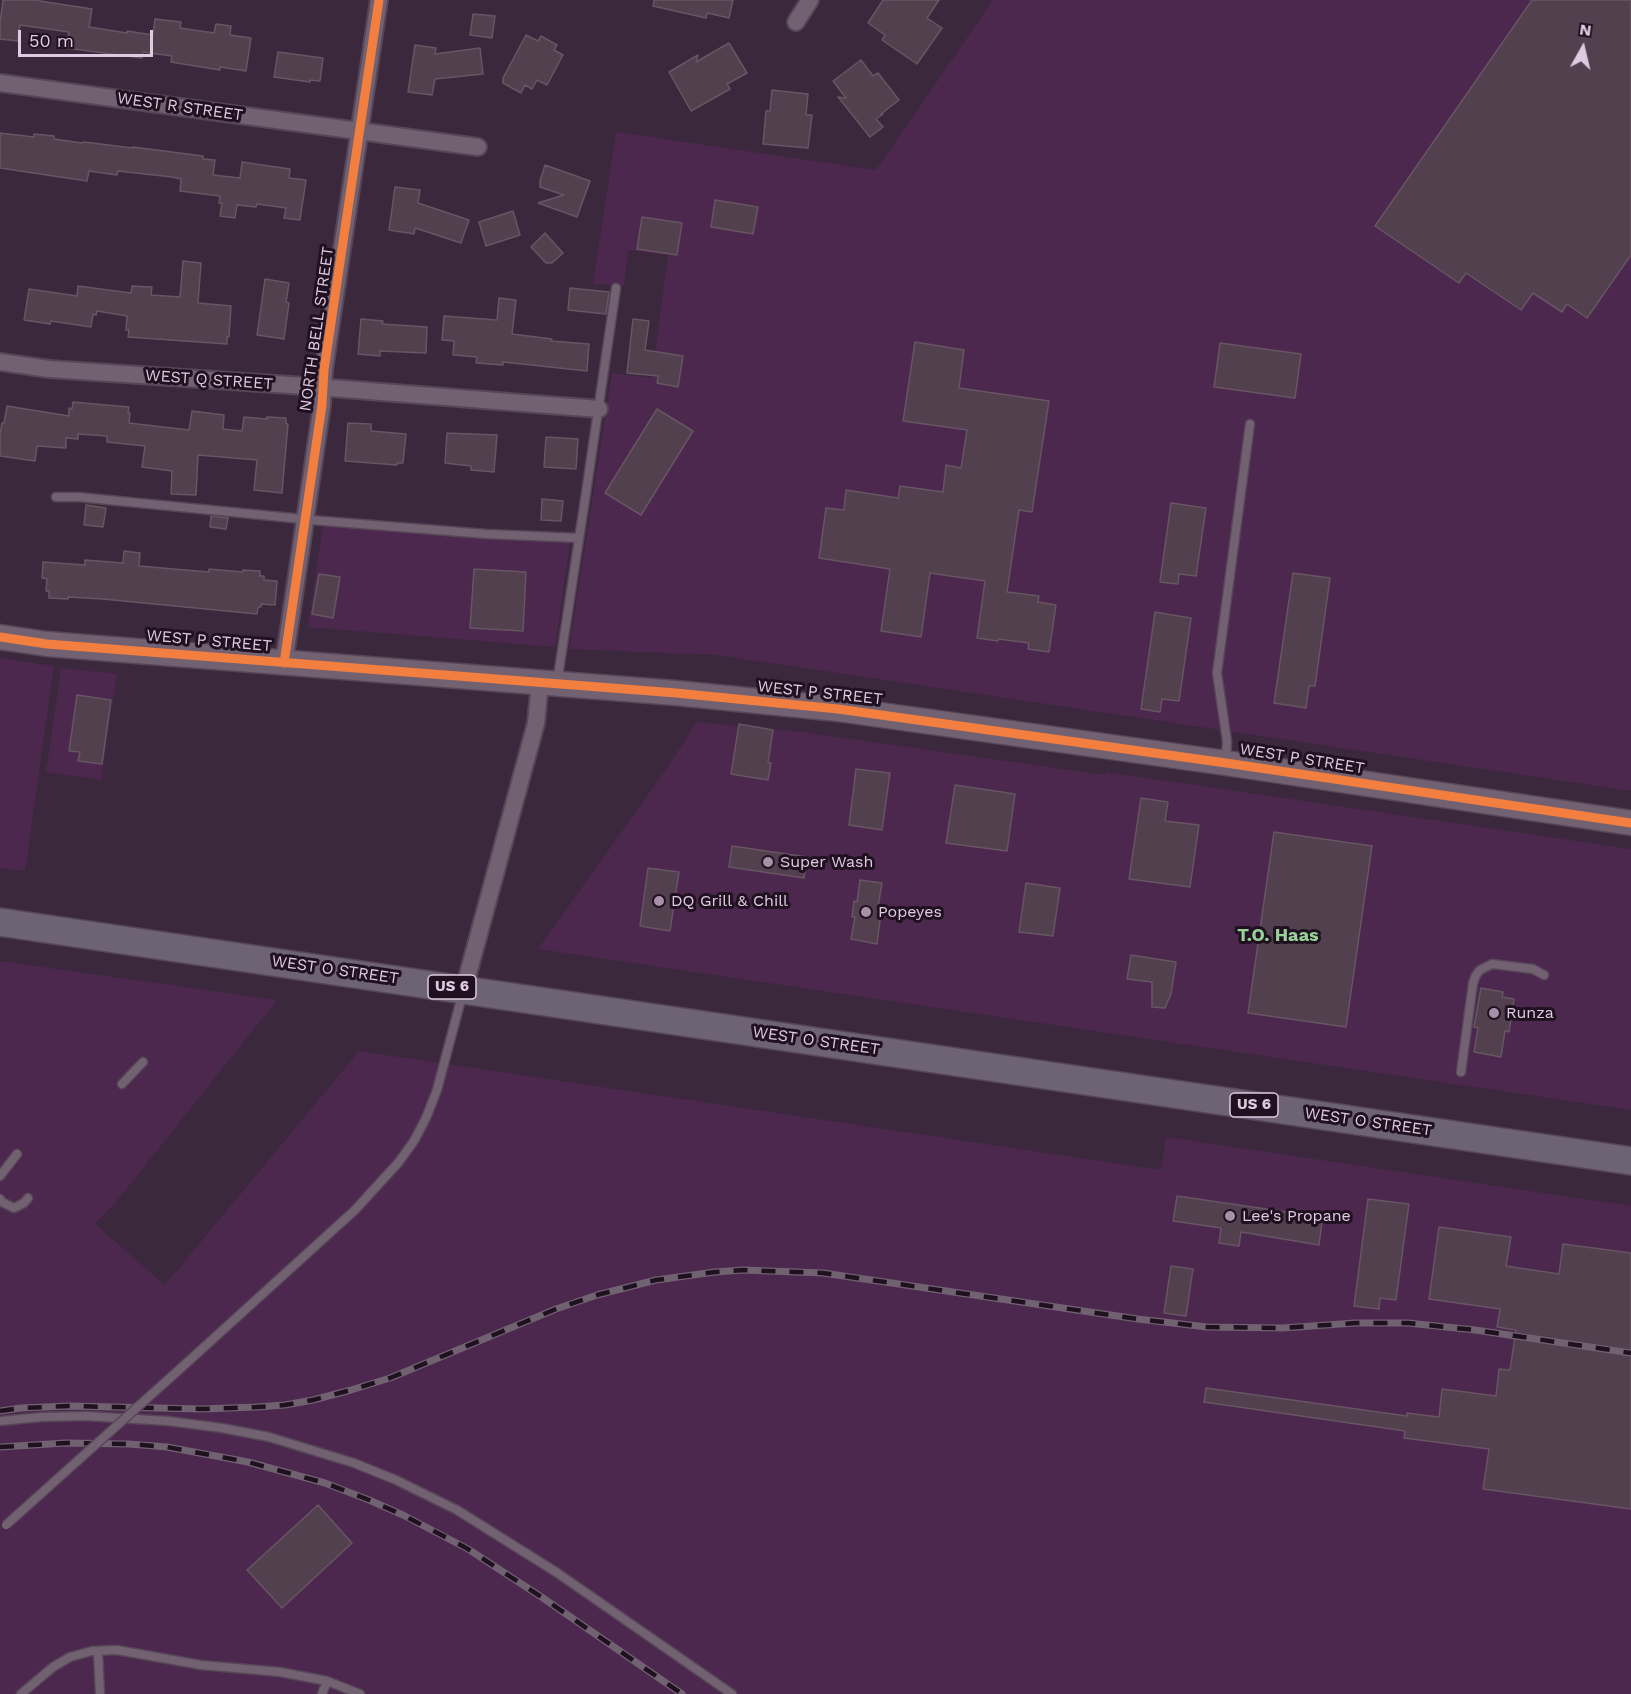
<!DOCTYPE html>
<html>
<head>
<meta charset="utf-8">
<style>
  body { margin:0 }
  #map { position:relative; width:1631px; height:1694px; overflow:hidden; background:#3b283d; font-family:"Work Sans",sans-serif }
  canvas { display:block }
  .north { position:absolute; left:1553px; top:18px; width:60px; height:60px; -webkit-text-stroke:4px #201121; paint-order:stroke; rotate:8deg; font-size:16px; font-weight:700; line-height:24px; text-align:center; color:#e0cae1 }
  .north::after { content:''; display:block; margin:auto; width:21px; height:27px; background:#e0cae1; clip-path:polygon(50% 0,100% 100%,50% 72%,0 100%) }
  .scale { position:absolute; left:18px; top:30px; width:135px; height:27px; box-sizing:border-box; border:3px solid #e0cae1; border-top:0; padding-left:8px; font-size:18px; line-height:21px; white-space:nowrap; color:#e0cae1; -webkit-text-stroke:4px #201121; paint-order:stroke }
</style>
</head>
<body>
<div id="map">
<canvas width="1631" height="1694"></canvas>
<div class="north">N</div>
<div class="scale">50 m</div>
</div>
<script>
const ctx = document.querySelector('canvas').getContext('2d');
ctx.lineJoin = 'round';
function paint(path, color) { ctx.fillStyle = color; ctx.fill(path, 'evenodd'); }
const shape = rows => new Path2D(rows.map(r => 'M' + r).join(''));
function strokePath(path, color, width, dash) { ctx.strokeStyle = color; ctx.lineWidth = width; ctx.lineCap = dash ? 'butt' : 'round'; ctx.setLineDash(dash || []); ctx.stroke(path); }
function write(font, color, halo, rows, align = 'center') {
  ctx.font = font + ' "Work Sans",sans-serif'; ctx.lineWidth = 6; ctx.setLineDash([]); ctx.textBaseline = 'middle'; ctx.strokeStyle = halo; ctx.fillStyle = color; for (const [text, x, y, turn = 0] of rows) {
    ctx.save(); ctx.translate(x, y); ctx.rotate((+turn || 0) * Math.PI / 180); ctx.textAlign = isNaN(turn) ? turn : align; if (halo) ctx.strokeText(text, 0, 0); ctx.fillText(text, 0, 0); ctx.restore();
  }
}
paint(shape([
  [993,0,1631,0,1631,791,717,655,569,649,612,373,652,378,668,255,628,250,624,286,593,284,616,132,876,170],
  [323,525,570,542,555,647,308,627],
  [0,658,54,666,25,871,0,868],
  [61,668,117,674,101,780,46,772],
  [697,722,802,732,1105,775,1106,772,1631,849,1631,1110,538,949,667,768],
  [0,961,277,1000,116,1202,95,1224,165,1285,359,1051,1161,1170,1166,1137,1631,1206,1631,1694,0,1694]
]), '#4c274e');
const building = shape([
  [3,0,40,0,40,1,92,9,89,27,127,33,127,31,153,35,155,19,181,22,180,28,214,33,216,24,231,26,230,35,251,38,246,71,220,67,220,70,171,62,172,56,143,52,142,58,66,48,69,32,20,25,18,41,0,39,0,23,3,0],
  [654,0,733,0,729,18,707,13,706,18,653,6,654,0],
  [883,0,939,0,927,18,942,28,917,64,882,40,885,35,868,23,883,0],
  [1532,0,1631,0,1631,255,1587,318,1567,304,1562,312,1533,293,1521,310,1466,273,1459,283,1375,226,1532,0],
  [473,14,495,16,492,38,470,35,473,14],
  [526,35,538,41,541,36,557,45,554,50,563,55,547,85,537,80,532,89,525,85,521,93,503,83,503,78,526,35],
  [729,43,747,73,727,84,730,89,691,111,669,72,698,55,696,62,729,43],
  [415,45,436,48,435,54,480,48,483,74,435,79,432,95,408,92,415,45],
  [278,52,323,58,320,81,310,80,310,82,274,77,278,52],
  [861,60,873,76,878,73,899,100,881,114,883,114,876,119,883,127,870,137,838,97,846,98,833,81,861,60],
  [772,90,808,94,806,115,812,115,808,148,763,144,766,111,770,111,772,90],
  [0,133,34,137,34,134,54,136,54,139,82,143,84,142,133,148,133,147,203,156,203,159,215,160,213,175,240,178,242,162,290,169,289,178,306,180,300,220,284,218,286,208,257,204,256,207,237,205,235,218,220,216,222,203,219,203,220,196,180,191,181,179,172,177,118,171,117,175,89,171,87,181,0,168,0,133],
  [545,165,590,181,577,217,538,203,564,195,540,187,540,181,545,165],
  [395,187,420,190,418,203,469,220,461,243,415,228,414,234,389,230,395,187],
  [715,200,758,207,753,234,711,227,715,200],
  [513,211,520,235,486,246,479,222,513,211],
  [642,217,682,223,677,255,637,249,642,217],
  [545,233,563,253,552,263,546,263,531,247,545,233],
  [183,261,201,263,198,303,231,306,229,337,227,337,227,344,128,337,129,330,126,330,127,316,97,311,96,315,93,314,91,327,51,321,50,324,24,320,29,289,77,296,78,286,131,293,132,286,152,287,151,295,180,297,183,261],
  [265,279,289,283,286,302,289,303,284,339,257,335,265,279],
  [570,288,609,292,606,314,568,310,570,288],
  [499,298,516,300,512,334,552,339,551,341,589,344,587,371,503,362,503,365,476,363,477,357,453,355,454,341,442,340,444,316,497,320,499,298],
  [361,319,383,321,382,324,427,327,426,353,380,351,380,356,358,354,361,319],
  [633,319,649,321,645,350,683,356,678,387,657,383,658,376,627,373,633,319],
  [915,342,964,350,959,388,1049,401,1032,512,1019,510,1007,592,1039,596,1038,602,1056,605,1049,652,1028,649,1029,643,999,639,998,641,977,638,985,581,930,573,921,637,881,631,890,569,819,558,826,508,844,510,846,490,898,498,900,486,943,492,946,465,961,468,967,430,903,421,915,342],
  [1220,343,1301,354,1295,398,1214,387,1220,343],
  [73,402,129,407,128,413,130,413,129,423,189,430,192,411,224,415,223,429,242,431,244,417,267,419,267,417,286,418,286,424,288,424,282,493,254,490,257,460,198,455,196,495,171,494,172,471,142,467,145,446,107,442,107,436,78,434,78,439,66,438,66,448,37,446,35,461,0,456,0,434,2,423,4,423,7,406,69,416,69,408,72,409,73,402],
  [657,409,693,431,641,515,605,493,657,409],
  [348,423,371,424,371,431,406,434,403,463,397,463,397,465,345,461,348,423],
  [447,433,497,435,494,472,471,470,471,466,445,463,447,433],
  [546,437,578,439,576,469,544,467,546,437],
  [542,499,563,501,561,521,541,520,542,499],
  [1171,503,1206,508,1196,576,1179,574,1178,584,1160,582,1171,503],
  [86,505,106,508,103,527,84,525,86,505],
  [211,516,228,518,226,529,210,527,211,516],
  [124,551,140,553,139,566,209,572,209,569,243,572,243,570,260,571,260,576,264,576,264,580,277,581,275,605,261,604,261,607,258,607,257,614,103,599,68,597,68,599,49,598,49,591,46,591,47,579,42,578,43,562,85,565,85,560,123,563,124,551],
  [474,569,526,572,523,631,470,628,474,569],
  [1293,573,1330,578,1315,686,1309,686,1306,708,1274,703,1293,573],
  [319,574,340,577,333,618,312,614,319,574],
  [1155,612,1191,618,1179,701,1162,699,1160,712,1141,709,1155,612],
  [77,695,111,700,102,764,78,761,80,752,69,751,77,695],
  [739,724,773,730,768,763,771,763,768,780,731,774,739,724],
  [856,769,890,773,882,830,849,825,856,769],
  [955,785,1015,794,1007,851,946,843,955,785],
  [1141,798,1168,802,1165,821,1199,825,1190,887,1129,879,1141,798],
  [1274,832,1372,846,1346,1027,1248,1013,1274,832],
  [732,846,807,857,804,878,729,867,732,846],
  [648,868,679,872,670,931,640,926,648,868],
  [860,880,882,883,877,912,881,912,877,944,851,939,855,917,852,917,854,901,857,902,860,880],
  [1026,883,1060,888,1053,936,1019,932,1026,883],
  [1131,955,1176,962,1171,994,1165,1008,1152,1007,1152,982,1127,979,1131,955],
  [1481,988,1503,992,1502,997,1514,999,1509,1032,1505,1031,1501,1057,1474,1052,1478,1028,1474,1027,1481,988],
  [1177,1196,1287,1212,1288,1209,1323,1214,1319,1245,1241,1232,1239,1246,1219,1243,1221,1228,1173,1221,1177,1196],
  [1368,1199,1409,1204,1396,1300,1380,1298,1379,1309,1354,1306,1368,1199],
  [1439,1227,1511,1237,1506,1266,1559,1274,1563,1244,1631,1253,1631,1509,1483,1489,1489,1449,1404,1438,1405,1431,1204,1402,1206,1388,1407,1416,1407,1413,1439,1417,1442,1389,1496,1396,1499,1369,1510,1370,1516,1330,1497,1327,1500,1309,1429,1299,1439,1227],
  [1171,1266,1193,1269,1186,1316,1164,1313,1171,1266],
  [318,1505,352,1543,282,1608,247,1570,318,1505]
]);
paint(building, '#52404f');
strokePath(building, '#685564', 1.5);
const lane = shape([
  [56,497,78,497,323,521,486,534,579,538],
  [557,683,586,493,616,288],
  [1226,760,1227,741,1217,673,1250,424],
  [1461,1072,1473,983,1476,975,1480,970,1492,964,1533,969,1544,975],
  [122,1084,143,1062],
  [0,1176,17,1154],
  [0,1199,2,1202,14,1208,24,1203,28,1198],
  [181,1368,355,1210,398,1163,414,1141,426,1118,437,1090,463,992],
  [0,1421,41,1417,86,1416,168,1421,222,1428,269,1437,354,1463,396,1480,457,1510,556,1572,732,1694],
  [98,1651,100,1694],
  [21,1694,53,1667,70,1657,92,1651,117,1650,201,1665,280,1672,327,1681,360,1694],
  [322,1694,327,1681]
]);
const street = shape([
  [796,22,810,0],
  [0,83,478,147],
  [0,362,49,369,305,386,599,409],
  [284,663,322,405,324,370,379,0],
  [464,989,536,723,540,683]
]);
const secondary = shape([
  [0,637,47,644,676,693,838,709,1226,763,1631,823]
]);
const primary = shape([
  [0,922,1631,1161]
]);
strokePath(lane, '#564657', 11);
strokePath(street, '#564657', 20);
strokePath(secondary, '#564657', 27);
strokePath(primary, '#564657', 30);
strokePath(lane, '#716171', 8);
strokePath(street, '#716171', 16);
strokePath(secondary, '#716171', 24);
strokePath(primary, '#6e6375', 27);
const rail = shape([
  [0,1411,21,1408,69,1406,202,1409,257,1407,285,1405,313,1400,351,1390,390,1378,556,1309,597,1295,656,1280,715,1272,743,1270,823,1273,1138,1319,1207,1327,1283,1328,1355,1323,1408,1323,1475,1330,1631,1353],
  [0,1447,66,1443,129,1444,167,1447,248,1462,325,1483,369,1500,403,1515,468,1549,543,1598,682,1694]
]);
strokePath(rail, '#716271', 7);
strokePath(rail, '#201121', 4.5, [14]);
const laneBridge = shape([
  [6,1525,181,1368]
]);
strokePath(laneBridge, '#564657', 11, []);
strokePath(laneBridge, '#716171', 8);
strokePath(shape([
  [0,637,47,644,676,693,838,709,1226,763,1631,823],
  [284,663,322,405,324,370,379,0]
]), '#f27e40', 9);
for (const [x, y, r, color] of [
  [768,862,6,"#a691a8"],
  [659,901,6,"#a691a8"],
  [866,912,6,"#a691a8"],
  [1494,1013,6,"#a691a8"],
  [1230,1216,6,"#a691a8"]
]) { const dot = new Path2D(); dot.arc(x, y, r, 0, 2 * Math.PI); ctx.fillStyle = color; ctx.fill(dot); strokePath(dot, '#201121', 2); }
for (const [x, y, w] of [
  [452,987,48],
  [1254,1105,48]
]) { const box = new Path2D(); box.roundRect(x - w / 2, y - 12, w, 24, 4.5); ctx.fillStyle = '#201121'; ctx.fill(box); strokePath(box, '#e0cae1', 1.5); }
write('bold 15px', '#e0cae1', null, [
  ["US 6",452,987],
  ["US 6",1254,1105]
]);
write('16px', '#e0cae1', '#201121', [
  ["WEST R STREET",180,107,8],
  ["NORTH BELL STREET",317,329,-82],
  ["WEST Q STREET",209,380,4],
  ["WEST P STREET",209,641,5],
  ["WEST P STREET",820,693,6],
  ["WEST P STREET",1302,759,9],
  ["WEST O STREET",335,970,8],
  ["WEST O STREET",816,1041,8],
  ["WEST O STREET",1368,1122,8]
]);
write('16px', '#e0cae1', '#201121', [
  ["Super Wash",780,862],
  ["DQ Grill & Chill",671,901],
  ["Popeyes",878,912],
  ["Runza",1506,1013],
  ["Lee's Propane",1242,1216]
], 'left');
write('bold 18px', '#97d198', '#201121', [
  ["T.O. Haas",1278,936]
]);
</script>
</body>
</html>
